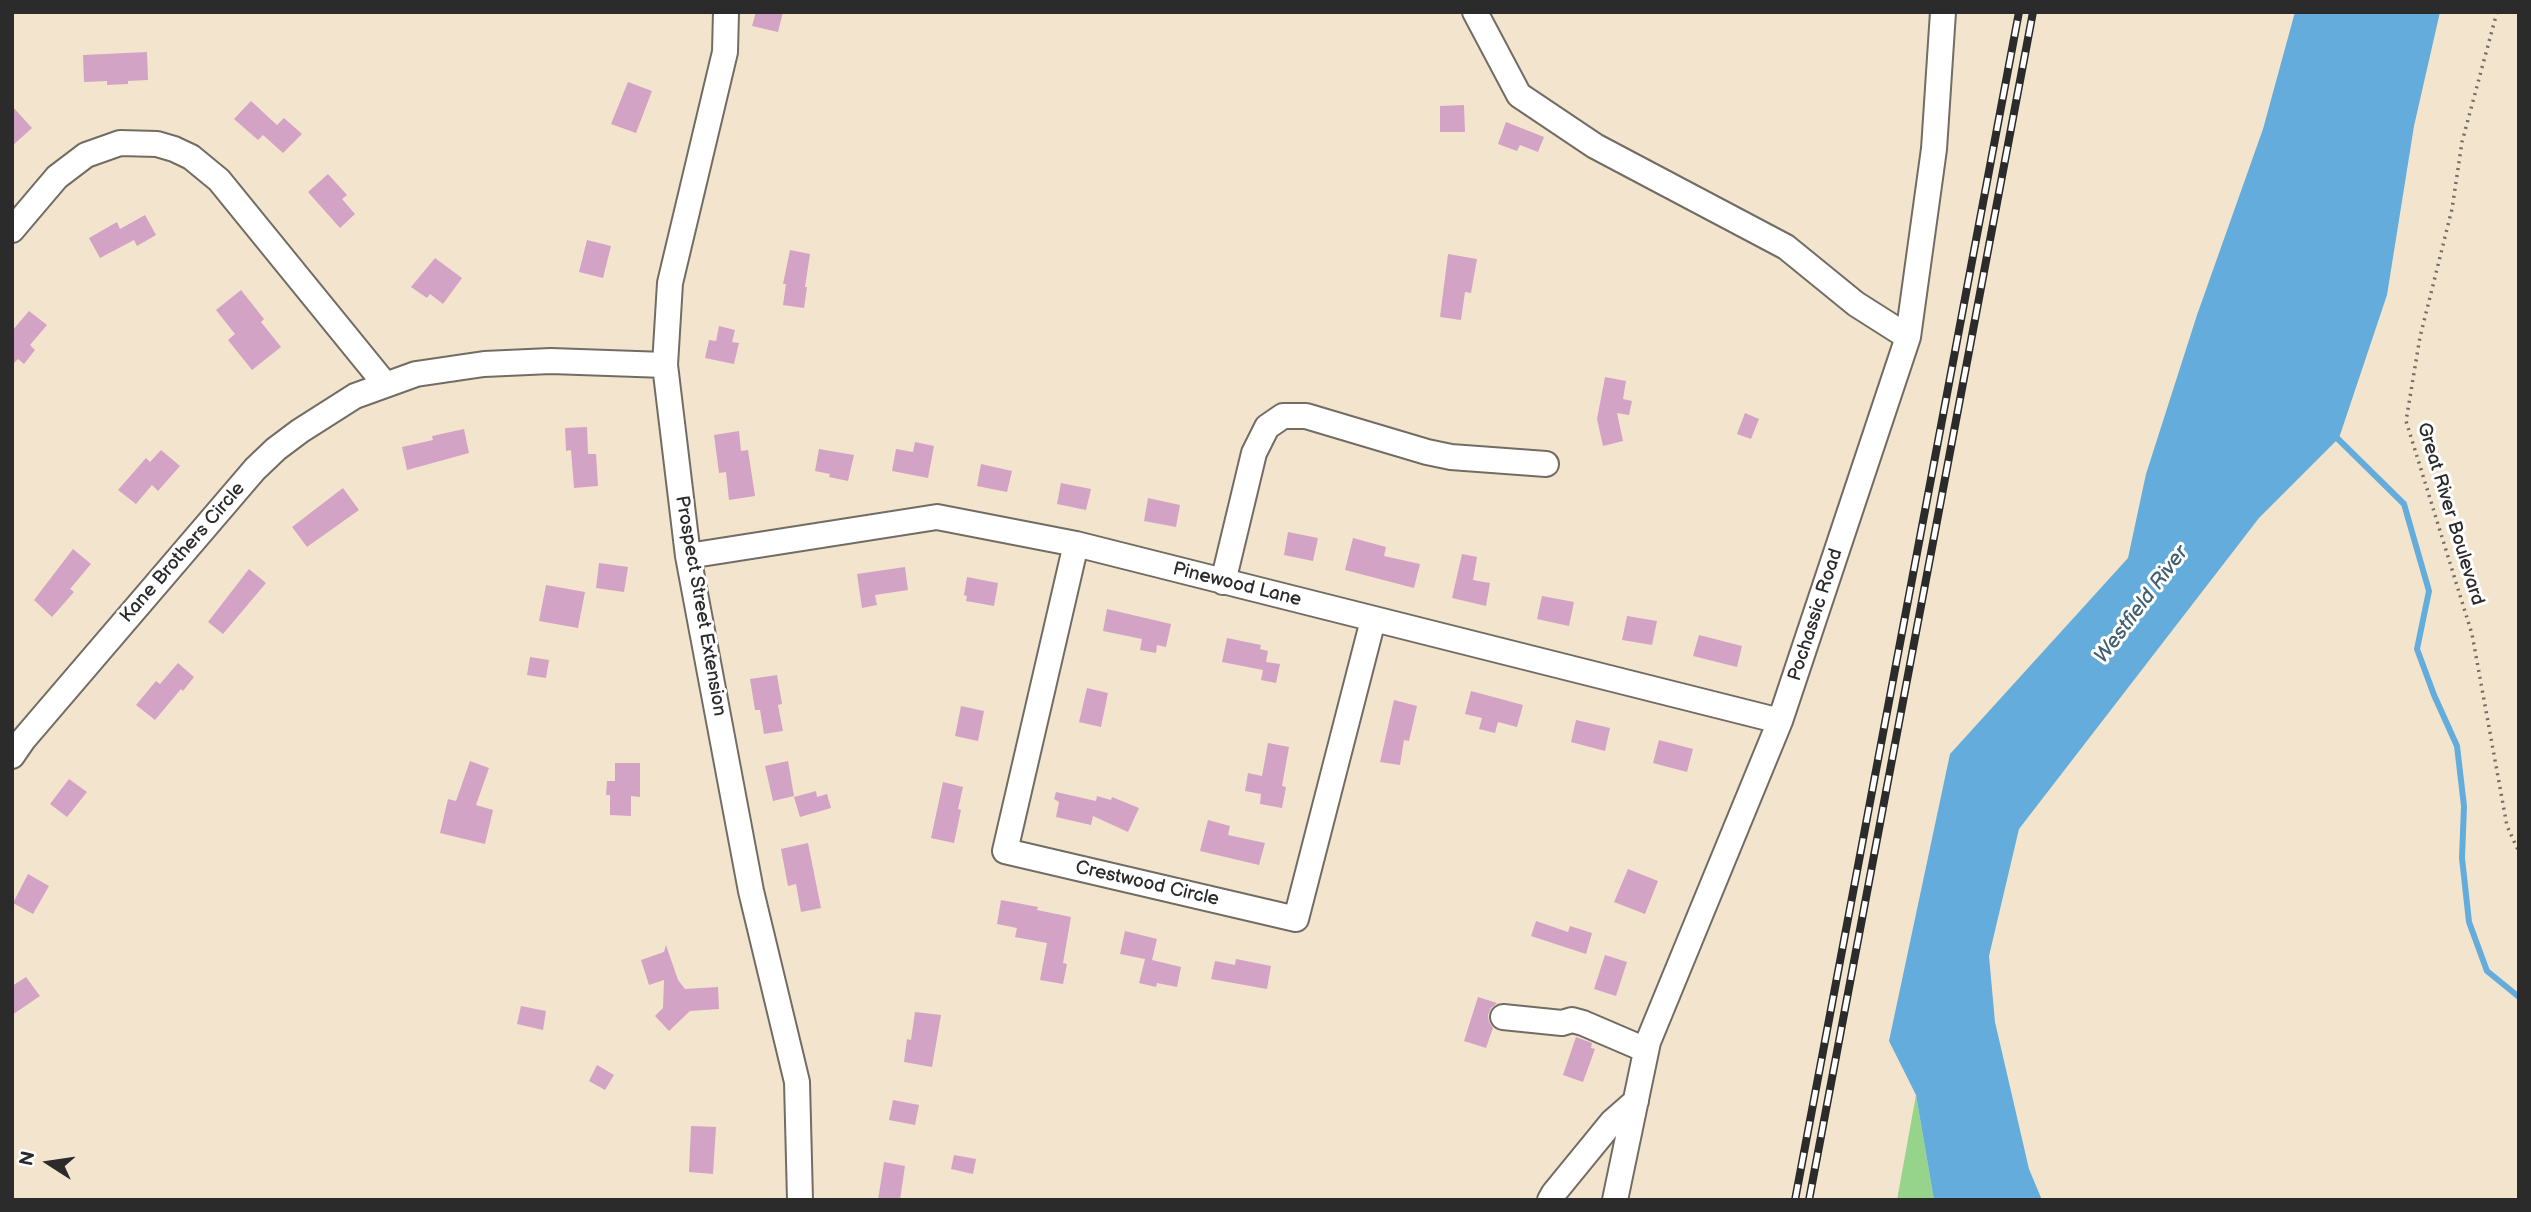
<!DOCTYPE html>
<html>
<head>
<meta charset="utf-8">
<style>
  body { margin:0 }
  #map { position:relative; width:2531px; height:1212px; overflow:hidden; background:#f3e5cd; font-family:"Balsamiq Sans",sans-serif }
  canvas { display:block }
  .frame { position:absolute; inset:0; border:14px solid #2b2b2b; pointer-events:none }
  .north { position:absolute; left:14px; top:1128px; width:70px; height:70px; -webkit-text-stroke:5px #fff; paint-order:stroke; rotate:282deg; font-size:19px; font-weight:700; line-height:28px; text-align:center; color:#2b2b2b }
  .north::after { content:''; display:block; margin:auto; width:24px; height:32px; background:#2b2b2b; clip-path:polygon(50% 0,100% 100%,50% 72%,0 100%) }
</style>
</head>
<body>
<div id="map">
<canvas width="2531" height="1212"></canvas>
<div class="frame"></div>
<div class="north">N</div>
</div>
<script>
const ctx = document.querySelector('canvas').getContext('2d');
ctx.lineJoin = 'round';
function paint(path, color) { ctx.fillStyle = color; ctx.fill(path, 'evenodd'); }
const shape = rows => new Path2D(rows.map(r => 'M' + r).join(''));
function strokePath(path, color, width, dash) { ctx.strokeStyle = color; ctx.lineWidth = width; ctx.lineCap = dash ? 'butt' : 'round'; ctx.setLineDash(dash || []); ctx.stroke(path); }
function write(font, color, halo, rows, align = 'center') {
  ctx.font = font + ' "Balsamiq Sans",sans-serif'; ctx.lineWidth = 6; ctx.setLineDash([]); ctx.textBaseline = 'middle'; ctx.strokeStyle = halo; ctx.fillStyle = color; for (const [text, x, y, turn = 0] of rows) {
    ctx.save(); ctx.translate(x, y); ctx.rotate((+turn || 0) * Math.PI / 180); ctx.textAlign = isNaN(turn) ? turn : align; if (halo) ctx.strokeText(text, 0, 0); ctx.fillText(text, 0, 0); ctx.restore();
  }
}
paint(shape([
  [1916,1095,1934,1200,1897,1200]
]), '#95d48a');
paint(shape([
  [2295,12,2440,12,2414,126,2387,295,2339,438,2259,518,2019,829,1989,956,1995,1022,2029,1169,2042,1200,1934,1200,1916,1095,1889,1041,1950,754,2128,558,2146,474,2197,315,2263,129]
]), '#64acdb');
strokePath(shape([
  [2333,434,2404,504,2429,591,2417,649,2434,695,2457,746,2464,806,2462,858,2469,922,2487,971,2519,997]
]), '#64acdb', 6);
paint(shape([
  [756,12,783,12,778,32,752,26],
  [147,52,148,80,128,81,128,84,107,85,107,81,84,82,83,55],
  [628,82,652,91,636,133,611,124],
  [251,101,277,125,284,118,302,134,283,153,263,135,258,140,234,119],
  [1464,105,1465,132,1440,132,1440,106],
  [12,106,32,128,12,146],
  [1506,122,1544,137,1538,152,1520,145,1517,151,1498,144],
  [328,174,347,195,342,199,355,214,340,228,308,192],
  [145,215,156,235,137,246,134,240,100,258,89,238,117,222,120,229],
  [587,240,611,246,603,278,579,272],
  [790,250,810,254,805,287,807,287,804,308,783,305,786,284,783,284],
  [1448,254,1477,259,1471,293,1465,292,1461,320,1440,317],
  [435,258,462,278,443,304,430,294,427,298,411,287],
  [241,290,264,319,261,322,281,347,252,370,228,340,235,334,216,310],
  [29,311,47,325,30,345,35,350,24,364,18,359,12,365,12,331],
  [719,326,735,330,732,342,739,343,734,364,705,358,709,340,716,341],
  [1605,377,1626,381,1623,399,1632,401,1629,415,1617,413,1623,441,1603,446,1597,419],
  [1745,413,1759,419,1751,439,1737,434],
  [587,427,588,454,596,454,598,486,574,488,571,450,566,451,565,428],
  [464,429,469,453,407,470,402,447,433,440,432,436],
  [739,431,741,451,748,450,755,496,729,500,726,472,719,473,714,435],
  [915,442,934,446,928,478,892,471,896,449,913,452],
  [819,449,854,455,848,481,829,477,830,474,815,471],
  [161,450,180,466,158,491,152,485,136,504,118,490,146,458,150,462],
  [981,464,1012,471,1007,492,977,486],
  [1061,483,1091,489,1086,510,1057,504],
  [343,488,359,510,307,547,292,527],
  [1148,498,1180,505,1176,527,1144,521],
  [1288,532,1318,538,1313,561,1284,555],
  [1353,538,1386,547,1384,556,1420,564,1414,588,1345,570],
  [73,549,91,564,70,589,74,592,52,617,34,600],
  [1462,554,1477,557,1473,580,1490,583,1486,606,1452,598],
  [599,563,628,567,624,592,596,588],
  [905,567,908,590,875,595,877,605,862,608,857,574],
  [249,569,266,583,223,634,208,622],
  [967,577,998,583,994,606,966,601,967,596,964,595],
  [546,585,585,592,578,628,539,621],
  [1542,596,1574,602,1569,626,1537,619],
  [1107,609,1171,624,1166,647,1157,645,1156,653,1140,650,1142,639,1103,631],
  [1627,616,1657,621,1652,645,1622,640],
  [1699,635,1742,646,1737,667,1693,656],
  [1227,638,1261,645,1260,649,1268,651,1266,662,1280,664,1276,683,1261,680,1263,670,1222,662],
  [530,657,549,660,546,678,527,675],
  [178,663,194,677,183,691,181,689,155,720,136,705,156,681,160,684],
  [777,675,782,704,778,705,783,731,764,734,760,710,755,710,750,679],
  [1087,688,1108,693,1101,727,1079,722],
  [1471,691,1523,705,1517,727,1498,722,1495,733,1479,729,1482,718,1465,714],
  [1394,700,1417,706,1409,741,1404,740,1400,765,1380,762],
  [961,706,984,711,978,741,955,736],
  [1576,720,1610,728,1605,751,1571,742],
  [1659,740,1693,749,1687,772,1653,763],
  [1268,743,1289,747,1282,786,1286,787,1282,808,1260,804,1261,794,1245,791,1248,773,1262,776],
  [470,761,489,768,476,805,493,810,485,844,440,833,448,799,456,801],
  [788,761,794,796,773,801,765,766],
  [615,763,640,763,640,797,631,796,631,816,610,815,610,795,606,795,607,781,615,781],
  [69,779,87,792,67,817,50,804],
  [943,782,963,787,958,809,961,810,954,843,931,838],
  [816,791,817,797,827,794,831,808,800,817,794,797],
  [1056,792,1096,801,1097,796,1111,800,1112,797,1139,808,1128,832,1093,816,1091,825,1056,817,1059,802,1054,799],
  [1208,820,1230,826,1228,835,1265,843,1259,865,1200,851],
  [808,843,821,908,801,912,796,884,788,886,781,849],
  [1628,869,1658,881,1645,914,1614,902],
  [28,874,49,886,33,914,13,903],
  [1001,900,1038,907,1037,910,1071,917,1063,963,1067,964,1063,984,1040,980,1047,943,1015,937,1017,928,997,924],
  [1536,921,1568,932,1570,926,1592,933,1586,954,1531,936],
  [1125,931,1157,939,1152,960,1181,967,1177,987,1157,983,1156,987,1139,983,1145,959,1120,954],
  [666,945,678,980,685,989,718,987,719,1009,690,1011,669,1031,655,1016,663,1008,664,980,649,985,641,960,664,952],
  [1605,955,1627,962,1616,996,1594,989],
  [1236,959,1271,966,1267,989,1211,979,1215,961,1235,965],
  [26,977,40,996,12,1015,12,986],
  [1478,997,1497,1003,1491,1008,1488,1015,1489,1022,1493,1028,1486,1048,1464,1041],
  [521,1006,546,1011,543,1030,517,1024],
  [915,1012,941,1015,932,1067,904,1062,907,1039,911,1040],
  [1576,1037,1592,1043,1591,1048,1595,1049,1583,1082,1563,1075],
  [597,1065,614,1075,605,1090,589,1081],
  [893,1100,919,1105,915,1125,889,1120],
  [691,1126,716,1127,713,1174,689,1172],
  [954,1155,976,1159,973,1174,951,1169],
  [884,1162,905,1166,900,1200,878,1200]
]), '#d2a3c4');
const minor = shape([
  [726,12,725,52,670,283,665,365,688,556,751,891,797,1082,800,1200],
  [1475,12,1519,95,1595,146,1786,247,1856,304,1908,337],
  [12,230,57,177,86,155,120,143,157,144,174,149,191,157,219,180,385,384],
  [1076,544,1005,851,1296,919,1373,620],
  [688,556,937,517,1076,544,1780,721],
  [1223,582,1254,453,1267,427,1283,416,1306,416,1427,452,1451,457,1546,464],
  [12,756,23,740,255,469,276,449,300,431,355,396,416,374,484,364,551,361,665,365],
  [1503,1017,1562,1023,1572,1020,1583,1023,1646,1050],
  [1550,1200,1554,1193,1612,1122,1636,1101],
  [1615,1200,1648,1042,1780,721,1908,337,1934,149,1943,12]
]);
strokePath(minor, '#716c64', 28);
strokePath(shape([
  [2497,12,2462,142,2452,209,2420,337,2406,421,2472,634,2507,826,2519,852]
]), '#716c64', 3.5, [2, 5]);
strokePath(minor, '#fff', 24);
const rail = shape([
  [1795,1200,2019,12],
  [1809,1200,2033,12]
]);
strokePath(rail, '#2b2b2b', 8);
strokePath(rail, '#fff', 5, [16]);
write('19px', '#2b2b2b', '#fff', [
  ["Great River Boulevard",2450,514,73],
  ["Kane Brothers Circle",183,553,-49],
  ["Pinewood Lane",1237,585,14],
  ["Prospect Street Extension",700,606,80],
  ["Pochassic Road",1816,615,-72],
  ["Crestwood Circle",1147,884,13]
]);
write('italic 21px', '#425f71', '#fff', [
  ["Westfield River",2142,605,-53]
]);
</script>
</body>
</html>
